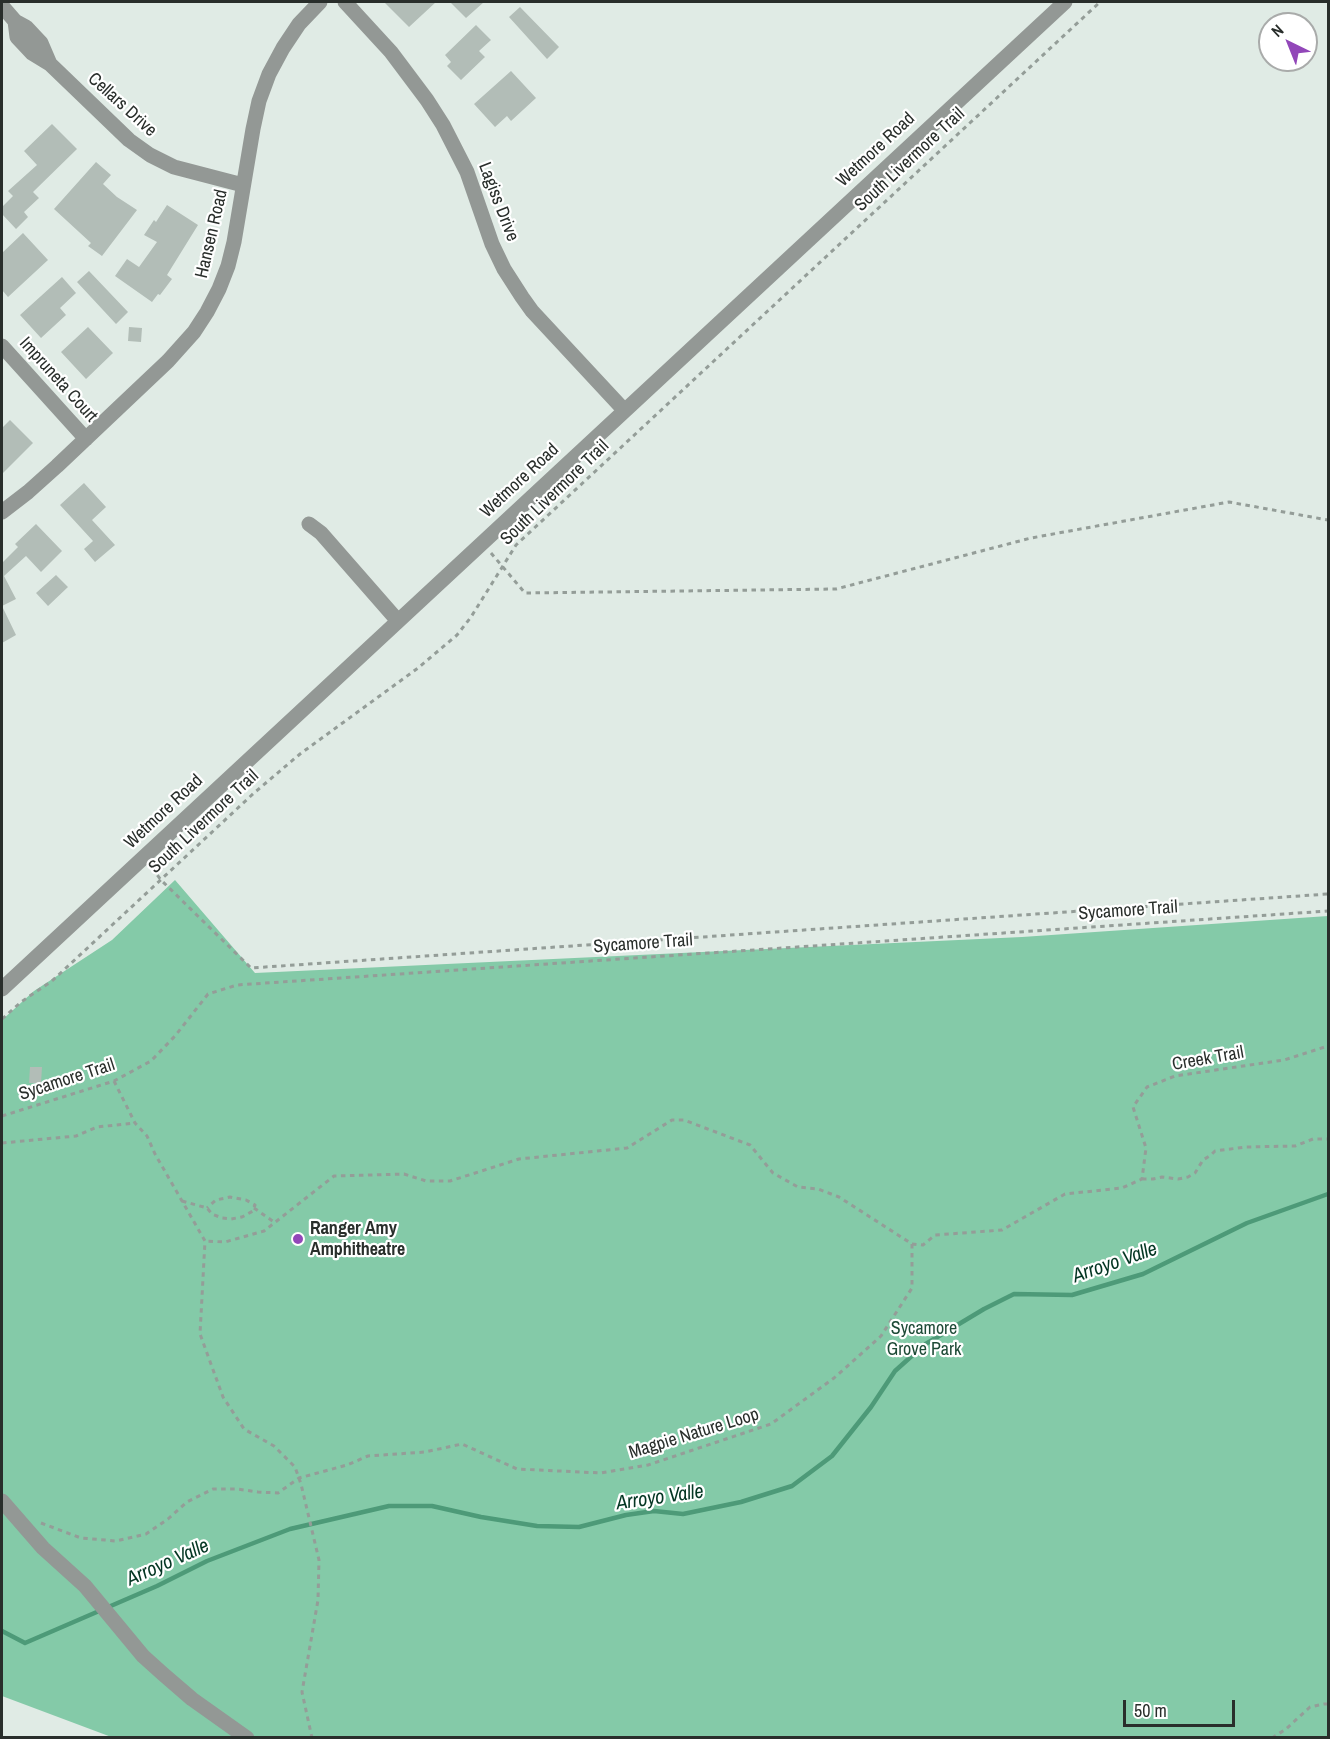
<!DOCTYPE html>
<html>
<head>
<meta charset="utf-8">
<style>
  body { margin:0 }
  #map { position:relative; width:1330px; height:1739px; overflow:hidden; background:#e0ebe5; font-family:"Archivo Narrow",sans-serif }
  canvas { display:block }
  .frame { position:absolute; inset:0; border:3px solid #292e2b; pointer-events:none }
  .north { position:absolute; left:1258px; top:12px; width:60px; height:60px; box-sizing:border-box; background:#fff; border:2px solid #a9abaa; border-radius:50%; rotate:317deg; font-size:16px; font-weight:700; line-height:24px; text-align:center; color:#292e2b }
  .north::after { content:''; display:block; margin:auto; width:21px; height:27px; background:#9247b9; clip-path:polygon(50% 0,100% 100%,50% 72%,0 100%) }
  .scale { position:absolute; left:1123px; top:1700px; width:112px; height:27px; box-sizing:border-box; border:3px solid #292e2b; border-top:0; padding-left:8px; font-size:18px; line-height:21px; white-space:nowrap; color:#292e2b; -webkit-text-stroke:4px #fff; paint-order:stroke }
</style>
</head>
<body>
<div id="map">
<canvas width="1330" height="1739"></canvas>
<div class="frame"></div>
<div class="north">N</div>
<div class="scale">50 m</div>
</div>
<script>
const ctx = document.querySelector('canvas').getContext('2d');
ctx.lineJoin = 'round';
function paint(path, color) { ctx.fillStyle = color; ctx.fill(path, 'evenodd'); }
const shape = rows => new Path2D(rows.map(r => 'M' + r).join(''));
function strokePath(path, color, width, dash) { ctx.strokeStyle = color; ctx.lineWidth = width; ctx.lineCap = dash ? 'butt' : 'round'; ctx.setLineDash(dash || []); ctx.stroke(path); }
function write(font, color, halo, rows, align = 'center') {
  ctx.font = font + ' "Archivo Narrow",sans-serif'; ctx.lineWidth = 4.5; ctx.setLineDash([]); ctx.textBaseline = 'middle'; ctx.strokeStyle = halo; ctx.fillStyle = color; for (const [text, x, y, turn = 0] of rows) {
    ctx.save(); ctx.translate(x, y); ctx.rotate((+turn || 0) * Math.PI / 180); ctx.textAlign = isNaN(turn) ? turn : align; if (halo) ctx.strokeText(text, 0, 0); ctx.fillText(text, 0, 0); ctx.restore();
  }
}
paint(shape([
  [175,880,255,973,1022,937,1328,916,1328,1737,114,1738,2,1696,2,1020,34,991,112,940]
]), '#84caa8');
strokePath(shape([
  [2,1631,25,1643,157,1586,207,1561,290,1529,389,1506,432,1506,481,1517,537,1526,579,1527,626,1515,654,1511,683,1514,741,1502,792,1486,832,1456,871,1407,895,1371,924,1345,984,1309,1014,1294,1072,1295,1143,1274,1247,1223,1328,1194]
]), '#4d9a78', 4.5);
paint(shape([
  [384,2,436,2,409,27],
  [450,2,484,2,466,18],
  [520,7,559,47,547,59,509,17],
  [476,25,491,40,479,51,485,57,461,80,447,66,451,62,445,55],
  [511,71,536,98,511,121,507,116,495,127,474,104],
  [52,124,77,149,33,192,39,198,24,212,28,217,16,229,2,214,2,207,13,196,8,191,37,165,24,151],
  [96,162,111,175,103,184,117,197,137,210,102,256,88,246,91,243,54,209],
  [167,205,198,225,167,275,172,279,160,295,158,294,152,302,115,276,127,259,139,267,157,242,144,235,154,220,156,222],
  [23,233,48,260,8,297,2,290,2,253],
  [89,271,128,312,116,324,77,282],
  [62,277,76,293,60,308,66,315,41,338,20,315],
  [88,327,113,353,86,379,61,352],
  [129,327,142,328,141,342,128,341],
  [10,420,33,443,2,474,2,428],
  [84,483,106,507,92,520,115,545,95,562,84,549,93,541,60,505],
  [36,524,62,551,41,572,26,556,4,576,16,599,2,606,16,635,2,643,2,563,18,547,15,544],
  [56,575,68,587,48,606,36,593],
  [30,1067,42,1067,41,1083,29,1083]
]), '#b2bdb7');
strokePath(shape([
  [491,553,525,593,836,589,1031,538,1229,502,1328,520],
  [152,868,161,880,251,968,1328,894],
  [2,1019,21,1002,52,981,254,793,300,754,418,668,457,635,471,617,516,545,1100,2],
  [114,1081,135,1123,147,1136,155,1154,205,1241,200,1334,223,1397,244,1429,274,1446,295,1467,301,1484,319,1560,318,1600,302,1692,312,1738],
  [2,1116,114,1081,151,1061,175,1036,208,994,237,985,1328,911],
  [2,1143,76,1136,97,1127,135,1123],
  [1142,1179,1153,1179,1162,1177,1178,1179,1188,1177,1195,1173,1203,1160,1211,1155,1215,1151,1246,1147,1295,1146,1313,1139,1328,1139],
  [182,1201,207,1208,212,1214,222,1218,231,1219,242,1217,253,1211,255,1205,246,1200,230,1197,216,1200,207,1208],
  [254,1208,274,1222],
  [912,1244,923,1245,935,1235,1002,1230,1065,1194,1122,1188,1142,1179,1146,1148,1133,1107,1147,1087,1175,1076,1284,1060,1328,1046],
  [41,1523,81,1538,116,1541,146,1534,168,1519,187,1502,213,1489,237,1489,258,1492,278,1493,299,1478,347,1465,368,1456,425,1452,462,1444,517,1469,601,1473,648,1465,771,1424,834,1378,881,1336,912,1288,912,1244,839,1197,818,1189,798,1187,773,1173,750,1145,684,1120,672,1120,627,1148,519,1159,450,1181,426,1181,404,1174,334,1176,264,1231,225,1242,205,1241],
  [1272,1738,1286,1729,1310,1707,1324,1704,1328,1704]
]), '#949d98', 3, [4.5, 4.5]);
strokePath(shape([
  [345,2,391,52,427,100,443,125,467,172,492,244,504,269,522,297,532,311,624,410],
  [2,6,15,21,26,27,41,43,50,64],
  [15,21,17,37,32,53,50,64,129,140,150,155,174,167,243,185],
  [2,346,86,439],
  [2,512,28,492,57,466,168,361,194,332,207,312,219,289,228,266,234,242,253,129,259,101,269,74,283,48,299,24,320,2],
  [309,524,321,533,398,621],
  [2,989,1065,2],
  [2,1501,43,1548,85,1586,143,1656,163,1674,192,1699,247,1738]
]), '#939895', 15);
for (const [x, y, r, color] of [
  [298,1239,6,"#9247b9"]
]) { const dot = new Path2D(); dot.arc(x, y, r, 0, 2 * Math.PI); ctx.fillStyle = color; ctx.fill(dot); strokePath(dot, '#fff', 2); }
write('18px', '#292e2b', '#fff', [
  ["Cellars Drive",122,105,42],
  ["Wetmore Road",876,150,-43],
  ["South Livermore Trail",910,160,-43],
  ["Lagiss Drive",498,202,69],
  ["Hansen Road",212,234,-77],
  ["Impruneta Court",58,380,48],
  ["Wetmore Road",520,481,-43],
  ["South Livermore Trail",555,493,-44],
  ["Wetmore Road",164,812,-43],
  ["South Livermore Trail",204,822,-43],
  ["Sycamore Trail",1128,911,-4],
  ["Sycamore Trail",643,944,-4],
  ["Creek Trail",1208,1059,-10],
  ["Sycamore Trail",67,1080,-18],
  ["Magpie Nature Loop",694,1434,-17]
]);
write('bold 18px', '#292e2b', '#fff', [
  ["Ranger Amy",310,1229],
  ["Amphitheatre",310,1250]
], 'left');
write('18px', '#1d4a36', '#fff', [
  ["Sycamore",924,1329],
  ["Grove Park",924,1350]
]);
write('italic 20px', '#043623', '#fff', [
  ["Arroyo Valle",1115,1263,-19],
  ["Arroyo Valle",660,1498,-8],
  ["Arroyo Valle",168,1563,-24]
]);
</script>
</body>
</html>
